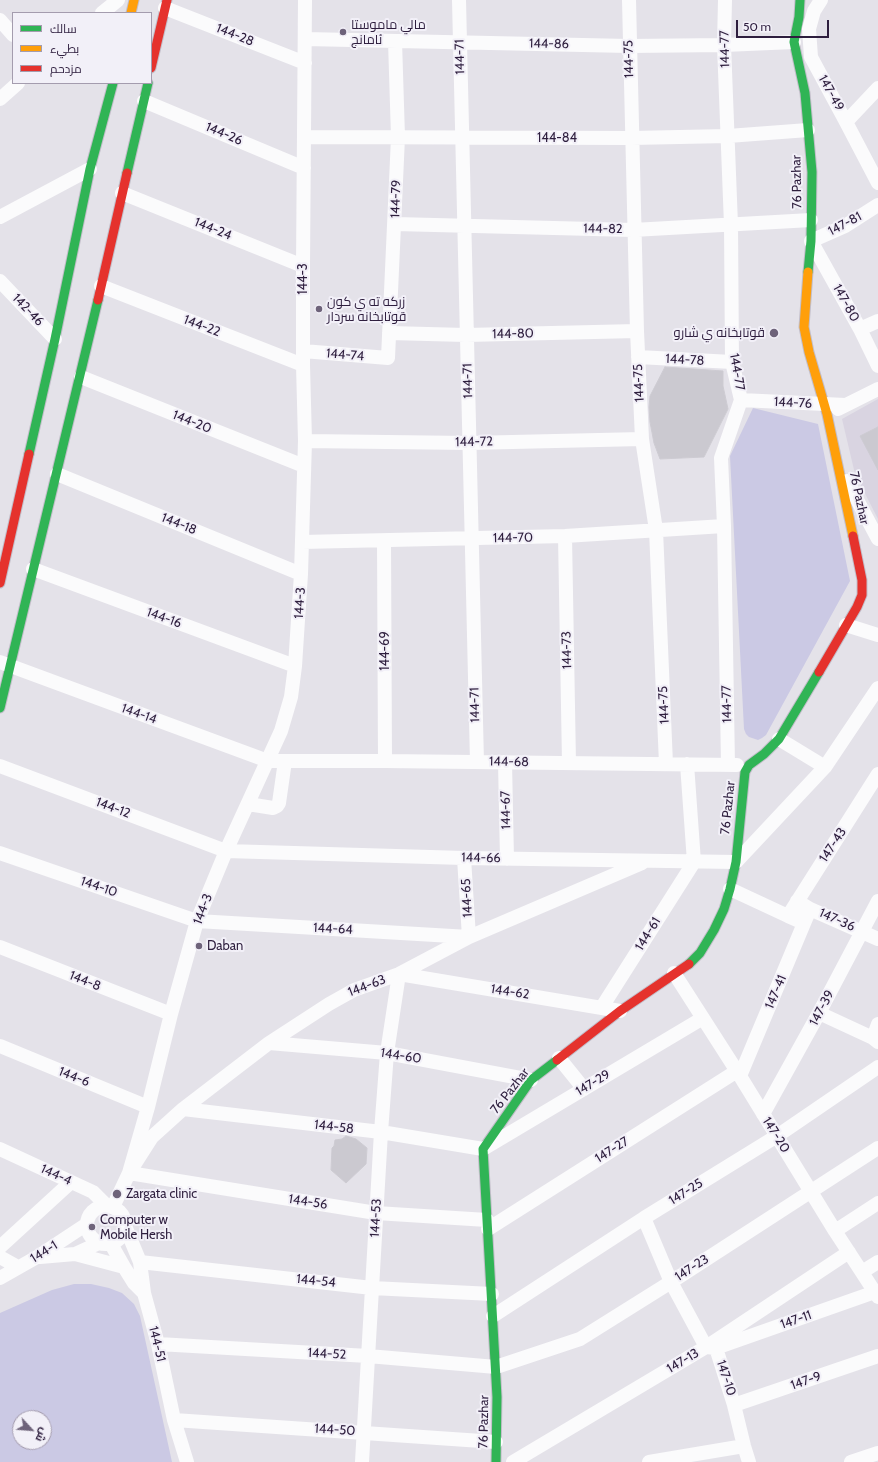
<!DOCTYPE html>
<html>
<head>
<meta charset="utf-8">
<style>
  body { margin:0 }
  #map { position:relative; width:878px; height:1462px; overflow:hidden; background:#e4e2e9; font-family:Cabin,Cairo,sans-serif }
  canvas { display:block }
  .legend { position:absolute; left:12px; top:12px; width:140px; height:72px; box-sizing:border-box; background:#f2f0f8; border:1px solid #a49cae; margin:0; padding:5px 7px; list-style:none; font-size:12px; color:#2e1e3e }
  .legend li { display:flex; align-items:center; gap:8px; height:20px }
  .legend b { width:20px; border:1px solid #a49cae }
  .north { position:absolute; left:12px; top:1410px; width:40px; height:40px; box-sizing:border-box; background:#f2f0f8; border:1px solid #a49cae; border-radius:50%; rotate:116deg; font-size:11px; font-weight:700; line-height:16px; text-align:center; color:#2e1e3e }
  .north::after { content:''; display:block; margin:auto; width:14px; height:18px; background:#6e637a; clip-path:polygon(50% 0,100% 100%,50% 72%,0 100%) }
  .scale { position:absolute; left:736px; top:20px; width:93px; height:18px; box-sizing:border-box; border:2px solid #2e1e3e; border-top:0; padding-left:5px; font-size:12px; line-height:14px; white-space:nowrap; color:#2e1e3e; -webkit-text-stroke:3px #f2f0f8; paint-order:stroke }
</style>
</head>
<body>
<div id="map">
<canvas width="878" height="1462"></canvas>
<ul class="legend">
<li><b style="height:5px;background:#30b455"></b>سالك</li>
<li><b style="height:5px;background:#ff9f0a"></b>بطيء</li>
<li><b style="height:5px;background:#e5322d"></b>مزدحم</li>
</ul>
<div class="north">ش</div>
<div class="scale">50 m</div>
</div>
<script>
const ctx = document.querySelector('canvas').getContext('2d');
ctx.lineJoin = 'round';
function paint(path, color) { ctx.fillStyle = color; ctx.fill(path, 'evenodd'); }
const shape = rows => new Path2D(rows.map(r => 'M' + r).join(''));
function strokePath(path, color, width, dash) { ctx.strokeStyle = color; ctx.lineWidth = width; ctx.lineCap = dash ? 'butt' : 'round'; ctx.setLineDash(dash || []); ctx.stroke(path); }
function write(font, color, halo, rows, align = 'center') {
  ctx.font = font + ' Cabin,Cairo,sans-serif'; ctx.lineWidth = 4; ctx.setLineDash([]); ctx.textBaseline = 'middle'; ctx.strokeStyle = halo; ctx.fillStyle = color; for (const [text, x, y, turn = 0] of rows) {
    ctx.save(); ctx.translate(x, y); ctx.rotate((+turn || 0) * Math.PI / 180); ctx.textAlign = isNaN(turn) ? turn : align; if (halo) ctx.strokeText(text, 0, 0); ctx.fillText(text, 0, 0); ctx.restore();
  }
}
paint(shape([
  [878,399,878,519,855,474,842,419]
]), '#d9d4e1');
paint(shape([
  [753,408,818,424,850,581,766,735,762,738,758,740,749,737,746,734,744,729,730,456],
  [74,1284,91,1284,109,1288,122,1293,134,1304,140,1316,172,1462,0,1462,0,1313,52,1290],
  [20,1418,44,1418,44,1442,20,1442]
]), '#cbc9e4');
const building = shape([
  [665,367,723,371,723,386,728,409,704,457,660,459,654,443,650,422,649,407,650,396,665,367],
  [878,427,878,470,860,436,878,427],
  [346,1136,356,1139,367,1148,366,1164,346,1183,331,1170,332,1148,334,1146,335,1140,342,1139,346,1136]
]);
paint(building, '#cbc9d0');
strokePath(building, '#cdcbd2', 1);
const fast = shape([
  [800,0,799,17,794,42,805,93,812,172,811,241,808,272],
  [127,173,148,83],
  [29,454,55,339,90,169,113,83],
  [0,708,98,300],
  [689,964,700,953,714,930,724,909,730,889,736,862,745,772,749,765,764,754,779,739,819,672],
  [496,1462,497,1397,483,1149,531,1080,557,1060]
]);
const slow = shape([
  [131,13,134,0],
  [808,272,804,327,809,352,827,414,853,536]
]);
const jam = shape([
  [151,68,167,0],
  [98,300,127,173],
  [0,583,29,454],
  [819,672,857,607,862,595,862,580,853,536],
  [557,1060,620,1011,689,964]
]);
strokePath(fast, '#c2bec9', 11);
strokePath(slow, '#c2bec9', 11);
strokePath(jam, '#c2bec9', 11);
strokePath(shape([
  [459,0,477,762],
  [629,0,637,331,642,439,656,530,666,764],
  [725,0,724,45,731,225,732,362,741,400,721,458,724,526,728,765],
  [821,0,814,11,809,29,811,57,846,122,878,183],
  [165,8,305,63],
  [102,13,118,0],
  [0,20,13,35],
  [305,39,629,46,724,45,794,42],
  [0,99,18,83],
  [144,101,304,168],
  [846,122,878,88],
  [305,137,631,138,728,136,808,130],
  [122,193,303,266],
  [878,205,845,226,811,241,860,329,878,366],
  [0,217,90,169],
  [395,224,633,230,811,220],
  [0,281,55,339],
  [101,286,303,365],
  [860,329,878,321],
  [389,333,466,335,637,331],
  [303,351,388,358,398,137,395,41],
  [638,357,732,362],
  [81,377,304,466],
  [741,400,845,405],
  [838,409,878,389],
  [305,441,469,443,642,439],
  [57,474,301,574],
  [847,481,878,539],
  [565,536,569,763],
  [384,541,385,761],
  [302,542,565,536,724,526],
  [33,569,295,666],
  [846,625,878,635],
  [0,662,268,761,385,761,737,765],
  [779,739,825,767],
  [505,762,507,859],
  [0,766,226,851,464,858,736,862,825,767,878,688],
  [248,804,273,808,277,806,279,803,285,761],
  [0,853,197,921,469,937,464,858],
  [730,889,788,916,810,909,878,939],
  [804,923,788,916,878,774],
  [0,947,171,1014],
  [674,973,740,1076,835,1231,878,1297],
  [602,1007,694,862,687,764],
  [819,1013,873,1038,878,1042],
  [873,1038,878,1024],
  [269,1043,387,1053,531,1080],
  [0,1046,148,1107],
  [559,1058,584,1089],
  [740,1076,810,909,797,901],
  [183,1109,381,1132,483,1149,703,1018],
  [763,1114,819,1013,878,901],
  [0,1149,93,1192,107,1206],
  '87 1225a19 19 0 1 1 38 0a19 19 0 1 1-38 0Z',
  [113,1207,129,1173,148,1107,171,1014,197,921,226,851,281,731,291,697,295,666,301,574,305,441,303,365,303,266,305,0],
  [644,1218,671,1282,706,1347,716,1348,875,1292],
  [487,1220,376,1213,129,1173,152,1137,183,1109,269,1043,329,1004,354,990,399,974,469,937,642,863],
  [125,1226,140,1262,144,1293,158,1344,174,1420,187,1462],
  [488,1229,737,1071],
  [835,1231,878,1203],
  [111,1244,124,1267,134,1283,144,1293],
  [0,1247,71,1182],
  [75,1254,124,1267],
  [0,1257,18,1267],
  [40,1257,75,1254,99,1243],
  [140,1262,372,1288,492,1294],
  [862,1272,878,1262],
  [0,1278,37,1257,87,1224],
  [493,1316,644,1218,777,1136,878,1067],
  [158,1344,368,1356,496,1367,580,1339,671,1282,878,1148],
  [716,1348,734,1405,744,1446,749,1462],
  [734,1405,878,1356],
  [174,1420,496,1442],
  [362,1462,381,1132,387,1053,399,974,620,1011],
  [513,1462,706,1347,849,1252],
  [649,1462,744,1446],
  [851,1462,878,1453]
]), '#fbfbfc', 14);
strokePath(fast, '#30b455', 9);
strokePath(slow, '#ff9f0a', 9);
strokePath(jam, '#e5322d', 9);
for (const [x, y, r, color] of [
  [343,32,4,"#6e637a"],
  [319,309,4,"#6e637a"],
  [774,333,5,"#6e637a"],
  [199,946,4,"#6e637a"],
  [117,1194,5,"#6e637a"],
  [92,1227,4,"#6e637a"]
]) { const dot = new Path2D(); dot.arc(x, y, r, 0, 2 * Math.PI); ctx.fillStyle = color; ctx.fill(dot); strokePath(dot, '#f2f0f8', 1.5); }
write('13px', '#2e1e3e', '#f2f0f8', [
  ["مالي ماموستا",351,25],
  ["ئامانج",351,40],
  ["زركه ته ي كون",327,302],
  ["قوتابخانه سردار",327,317],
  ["قوتابخانه ي شارو",765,333,"right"],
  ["Daban",207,946],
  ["Zargata clinic",126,1194],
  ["Computer w",100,1220],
  ["Mobile Hersh",100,1235]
], 'left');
write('13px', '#2e1e3e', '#f2f0f8', [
  ["144-28",235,35,22],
  ["144-86",549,44,1],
  ["144-77",725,49,-91],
  ["144-71",460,57,-91],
  ["144-75",629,59,-91],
  ["147-49",831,93,61],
  ["144-26",224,134,23],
  ["144-84",557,138],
  ["76 Pazhar",797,182,-91],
  ["144-79",396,199,-88],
  ["147-81",845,224,-28],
  ["144-24",213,229,22],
  ["144-82",603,229,1],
  ["144-3",303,279,-90],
  ["147-80",846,303,61],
  ["142-46",28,310,46],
  ["144-22",202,326,21],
  ["144-80",513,334,-1],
  ["144-74",345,355,5],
  ["144-78",685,360,3],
  ["144-77",737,372,80],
  ["144-71",468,381,-91],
  ["144-75",639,383,-93],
  ["144-76",793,403,3],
  ["144-20",192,422,22],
  ["144-72",474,442,-1],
  ["76 Pazhar",859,498,78],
  ["144-18",179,524,22],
  ["144-70",513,538,-1],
  ["144-3",300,603,-86],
  ["144-16",164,618,20],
  ["144-73",567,650,-91],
  ["144-69",385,651,-90],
  ["144-77",727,704,-91],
  ["144-71",475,705,-91],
  ["144-75",664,705,-93],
  ["144-14",139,714,20],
  ["144-68",509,762,1],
  ["144-12",113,808,21],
  ["76 Pazhar",728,808,-84],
  ["144-67",506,810,-91],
  ["147-43",833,845,-57],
  ["144-66",481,858,1],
  ["144-10",99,887,19],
  ["144-65",467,898,-93],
  ["144-3",203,909,-69],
  ["147-36",837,920,24],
  ["144-64",333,929,3],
  ["144-61",648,934,-58],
  ["144-8",85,981,22],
  ["144-63",367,986,-21],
  ["144-62",510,992,9],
  ["147-41",776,992,-67],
  ["147-39",822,1008,-62],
  ["144-60",401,1056,9],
  ["144-6",74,1077,22],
  ["147-29",593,1083,-31],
  ["76 Pazhar",510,1091,-52],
  ["144-58",334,1127,7],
  ["147-20",776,1135,58],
  ["147-27",612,1150,-32],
  ["144-4",56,1175,25],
  ["147-25",686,1192,-32],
  ["144-56",308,1202,9],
  ["144-53",376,1218,-87],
  ["144-1",44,1252,-32],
  ["147-23",692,1268,-33],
  ["144-54",316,1281,6],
  ["147-11",796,1320,-19],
  ["144-51",157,1344,76],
  ["144-52",327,1354,3],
  ["147-13",683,1361,-31],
  ["147-10",726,1378,72],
  ["147-9",806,1381,-19],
  ["76 Pazhar",484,1422,-89],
  ["144-50",335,1430,4]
]);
</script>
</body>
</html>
